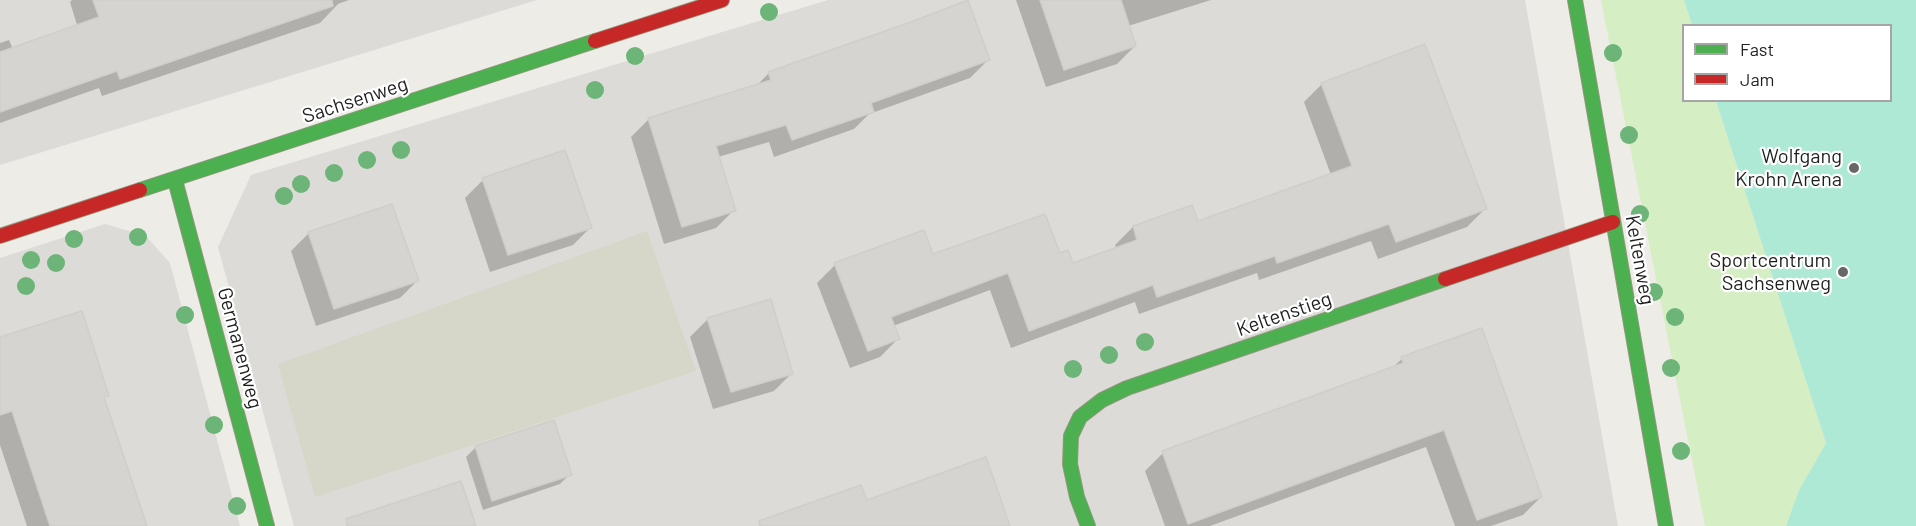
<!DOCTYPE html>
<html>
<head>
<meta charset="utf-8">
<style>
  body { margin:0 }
  #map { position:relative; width:1916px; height:526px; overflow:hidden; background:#edece7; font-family:Barlow,sans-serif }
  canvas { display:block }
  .legend { position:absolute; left:1682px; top:24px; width:210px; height:78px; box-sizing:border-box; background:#fff; border:2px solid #a5a5a5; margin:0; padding:8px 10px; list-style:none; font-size:18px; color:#1f1f1f }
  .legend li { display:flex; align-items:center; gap:12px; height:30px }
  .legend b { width:30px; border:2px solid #a5a5a5 }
</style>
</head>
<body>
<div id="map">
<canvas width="1916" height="526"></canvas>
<ul class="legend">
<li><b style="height:8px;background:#4caf50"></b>Fast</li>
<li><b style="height:8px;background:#c62828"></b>Jam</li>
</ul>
</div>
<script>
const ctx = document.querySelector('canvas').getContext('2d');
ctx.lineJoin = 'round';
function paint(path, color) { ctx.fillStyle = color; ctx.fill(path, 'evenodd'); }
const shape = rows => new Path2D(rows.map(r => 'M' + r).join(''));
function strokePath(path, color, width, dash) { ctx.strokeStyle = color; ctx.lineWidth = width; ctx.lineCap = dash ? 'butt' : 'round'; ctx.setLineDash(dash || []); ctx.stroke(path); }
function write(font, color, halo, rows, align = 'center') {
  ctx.font = font + ' Barlow,sans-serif'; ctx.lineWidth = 4.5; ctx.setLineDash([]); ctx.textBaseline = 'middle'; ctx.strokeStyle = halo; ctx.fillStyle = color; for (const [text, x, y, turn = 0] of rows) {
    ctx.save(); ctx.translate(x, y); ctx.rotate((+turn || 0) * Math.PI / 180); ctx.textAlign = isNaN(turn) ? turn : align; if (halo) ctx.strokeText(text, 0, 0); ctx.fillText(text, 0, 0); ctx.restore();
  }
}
paint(shape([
  [0,0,537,0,0,165],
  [828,0,1525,0,1618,526,294,526,218,247,251,175],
  [105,224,146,236,170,263,240,526,0,526,0,258]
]), '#dcdbd8');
paint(shape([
  [647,231,696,371,315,497,278,364]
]), '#d6d7c8');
paint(shape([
  [1601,0,1684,0,1692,25,1684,26,1684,100,1716,101,1826,443,1799,490,1786,526,1705,526]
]), '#d5eec3');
paint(shape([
  [1684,0,1916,0,1916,526,1786,526,1799,490,1826,443,1716,101,1890,100,1890,26,1692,25]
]), '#aee9d6');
paint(shape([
  [72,0,349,0,338,4,320,23,102,96,99,88,0,123,0,43,9,40,13,49,77,25,70,2],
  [1016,0,1211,0,1128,26,1135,46,1117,64,1046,87],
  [988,60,970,78,869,114,854,129,774,157,769,142,718,157,734,210,716,228,664,244,631,137,649,119,756,86,769,73],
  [1322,84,1485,209,1467,227,1378,259,1371,241,1259,280,1257,273,1139,314,1135,302,1011,348,990,290,893,326,898,339,880,357,850,368,817,283,835,265,932,256,1059,255,1072,265,1117,249,1115,245,1133,227,1191,207,1197,223,1331,175,1304,102],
  [564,152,591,227,573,245,490,272,465,198,483,180],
  [309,233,418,280,400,298,316,326,291,251],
  [708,319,792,373,774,391,713,409,690,337],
  [0,339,107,395,103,399,145,526,27,526,0,445],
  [1402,359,1541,497,1523,515,1491,526,1455,526,1426,447,1210,526,1165,526,1145,471,1163,453,1392,368],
  [476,447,570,474,560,484,483,510,466,457]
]), '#0003');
const building = shape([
  [93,0,332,0,333,6,120,79,117,71,0,112,0,52,99,17,93,0],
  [968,0,990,60,871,103,874,112,792,140,786,125,716,146,736,211,682,227,648,118,771,80,768,72,911,22,968,0],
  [1040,0,1121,0,1136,46,1064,70,1040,0],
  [1425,44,1487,209,1396,242,1389,224,1277,263,1275,256,1157,297,1153,285,1029,331,1008,273,891,317,900,339,868,351,834,263,924,230,933,254,1045,214,1060,253,1068,250,1073,263,1137,240,1133,226,1192,205,1198,221,1352,166,1321,83,1425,44],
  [565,150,592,228,508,255,482,178,565,150],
  [392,204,419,281,334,309,308,232,392,204],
  [771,299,793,374,731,392,707,318,771,299],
  [82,311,109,396,104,397,147,526,50,526,12,411,0,415,0,337,82,311],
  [1482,328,1542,497,1477,520,1444,430,1188,524,1162,451,1403,363,1401,357,1482,328],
  [554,420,572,475,492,501,475,446,554,420],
  [986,457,1010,526,760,526,759,521,861,485,867,500,986,457],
  [461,481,476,526,347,526,346,519,461,481]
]);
paint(building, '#d6d4d0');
strokePath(building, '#d0cec8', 1.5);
const fast = shape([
  [1575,0,1666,526],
  [175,180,267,526],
  [140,190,595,41],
  [1088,526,1077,497,1070,464,1071,436,1080,417,1102,400,1127,388,1445,279]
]);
const jam = shape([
  [595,41,722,0],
  [0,236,140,190],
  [1445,279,1613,222]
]);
strokePath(fast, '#93987e', 16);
strokePath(jam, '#93987e', 16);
strokePath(fast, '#4caf50', 14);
strokePath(jam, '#c62828', 14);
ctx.fillStyle = '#6cb477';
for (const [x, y] of [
  [769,12],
  [1613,53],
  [635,56],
  [595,90],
  [1629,135],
  [401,150],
  [367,160],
  [334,173],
  [301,184],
  [284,196],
  [1640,214],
  [138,237],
  [74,239],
  [31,260],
  [56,263],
  [26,286],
  [1654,292],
  [185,315],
  [1675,317],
  [1145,342],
  [1109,355],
  [1671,368],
  [1073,369],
  [214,425],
  [1681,451],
  [237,506]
]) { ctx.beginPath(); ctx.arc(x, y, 9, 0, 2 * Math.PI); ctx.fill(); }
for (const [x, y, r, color] of [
  [1854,168,6,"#676765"],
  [1843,272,6,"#676765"]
]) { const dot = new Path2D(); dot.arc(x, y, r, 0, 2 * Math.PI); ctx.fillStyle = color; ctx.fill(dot); strokePath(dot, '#fff', 2); }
write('20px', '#1f1f1f', '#fff', [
  ["Sachsenweg",355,100,-18],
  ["Keltenweg",1640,260,80],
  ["Keltenstieg",1284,314,-19],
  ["Germanenweg",240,348,75]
]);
write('20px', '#1f1f1f', '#fff', [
  ["Wolfgang",1842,156],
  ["Krohn Arena",1842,179],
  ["Sportcentrum",1831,260],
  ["Sachsenweg",1831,283]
], 'right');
</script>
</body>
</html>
